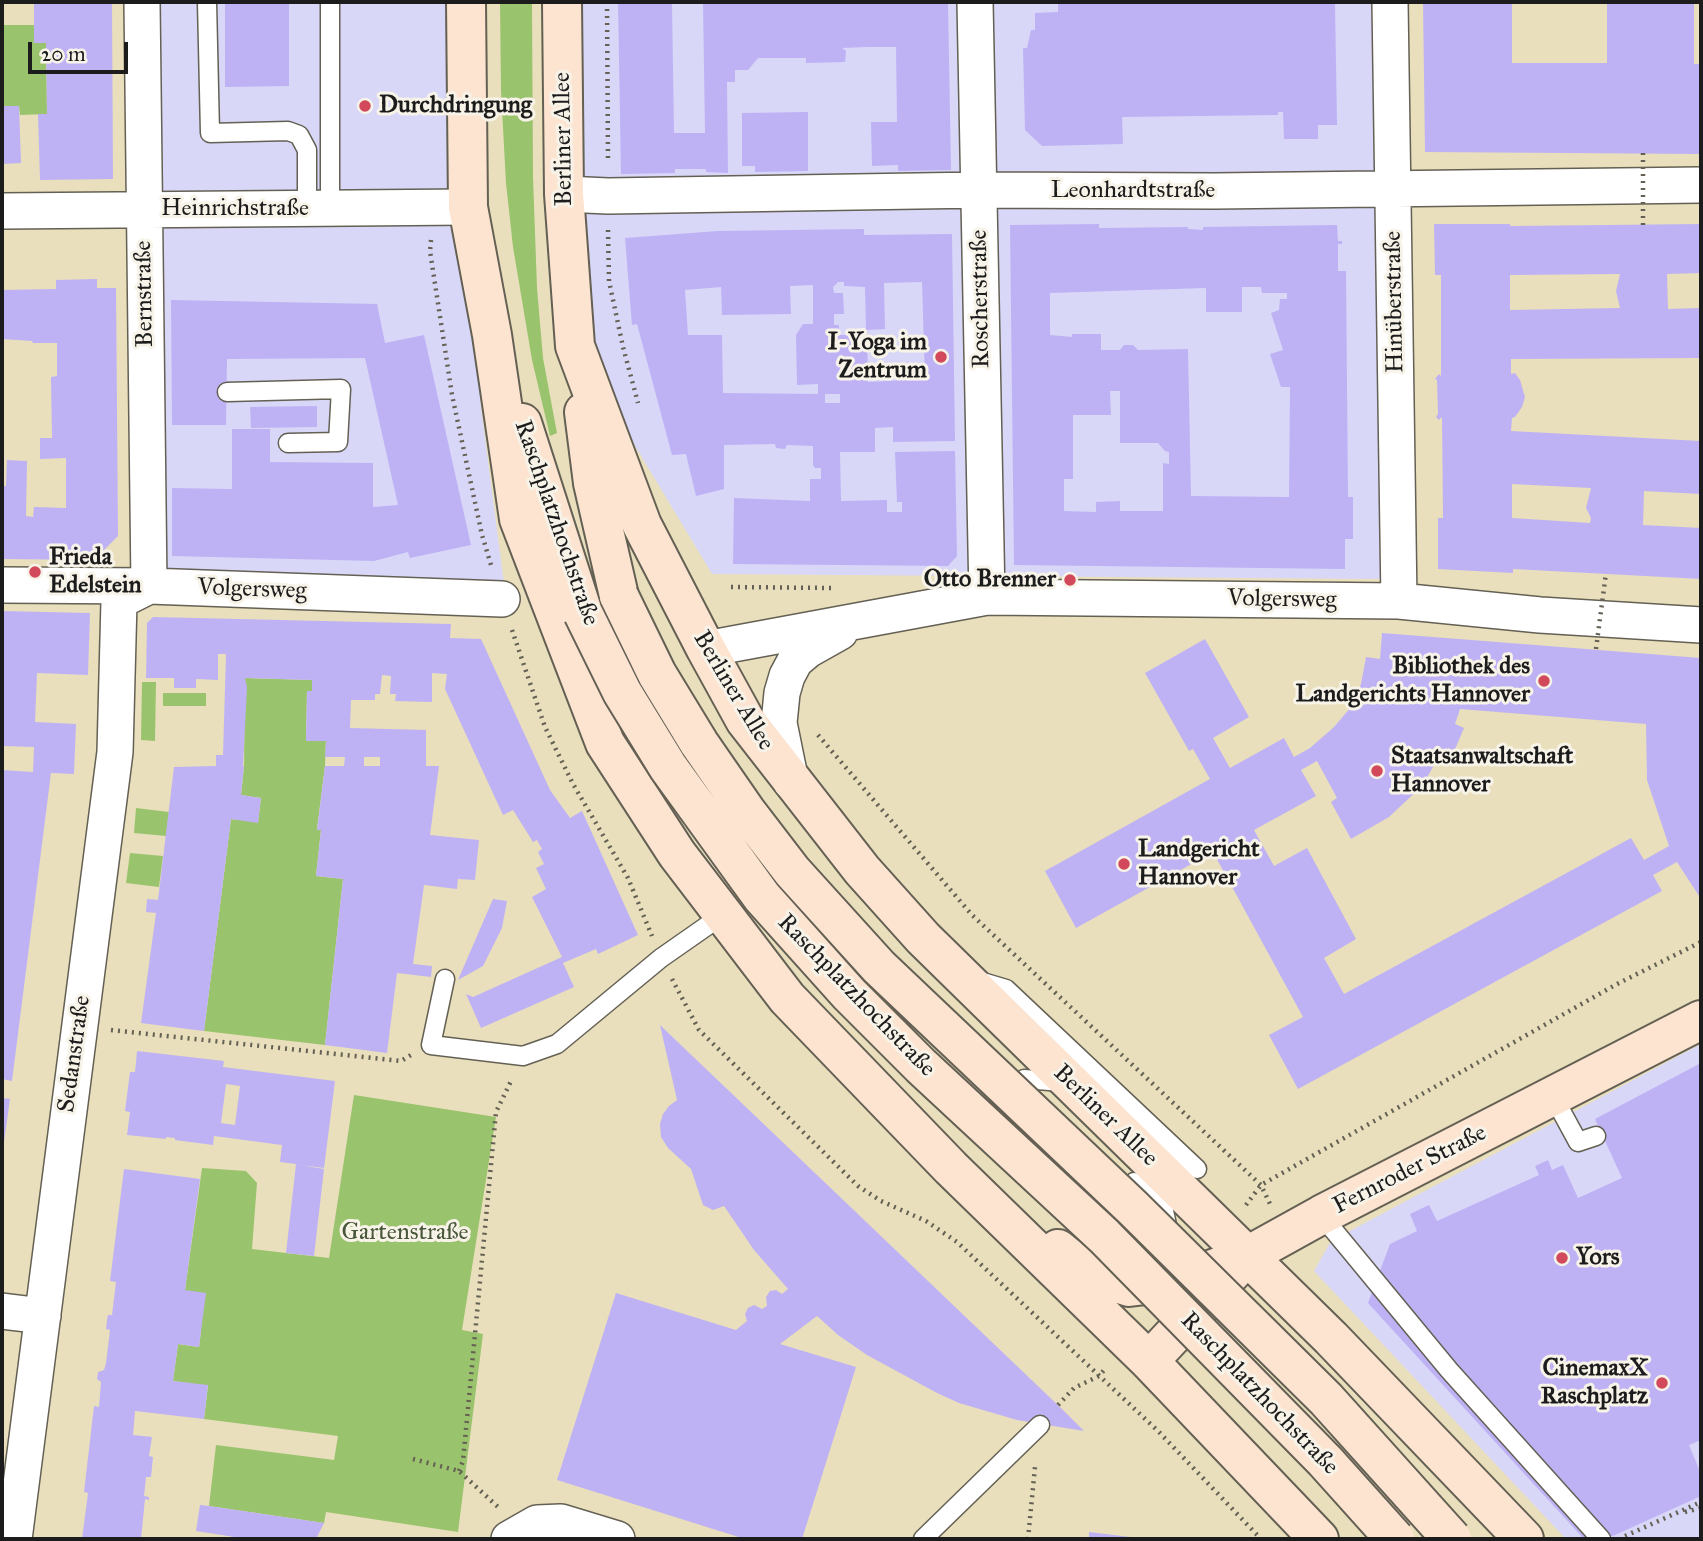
<!DOCTYPE html>
<html>
<head>
<meta charset="utf-8">
<style>
  body { margin:0 }
  #map { position:relative; width:1703px; height:1541px; overflow:hidden; background:#e9dfbc; font-family:"IM FELL Great Primer",serif }
  canvas { display:block }
  .frame { position:absolute; inset:0; border:4px solid #1c1c1c; pointer-events:none }
  .scale { position:absolute; left:28px; top:42px; width:100px; height:32px; box-sizing:border-box; border:4px solid #1c1c1c; border-top:0; padding-left:9px; font-size:21px; line-height:24px; white-space:nowrap; color:#1c1c1c; -webkit-text-stroke:5px #f7f3e8; paint-order:stroke }
</style>
</head>
<body>
<div id="map">
<canvas width="1703" height="1541"></canvas>
<div class="frame"></div>
<div class="scale">20 m</div>
</div>
<script>
const ctx = document.querySelector('canvas').getContext('2d');
ctx.lineJoin = 'round';
function paint(path, color) { ctx.fillStyle = color; ctx.fill(path, 'evenodd'); }
const shape = rows => new Path2D(rows.map(r => 'M' + r).join(''));
function strokePath(path, color, width, dash) { ctx.strokeStyle = color; ctx.lineWidth = width; ctx.lineCap = dash ? 'butt' : 'round'; ctx.setLineDash(dash || []); ctx.stroke(path); }
function write(font, color, halo, rows, align = 'center') {
  ctx.font = font + ' "IM FELL Great Primer",serif'; ctx.lineWidth = 6; ctx.setLineDash([]); ctx.textBaseline = 'middle'; ctx.strokeStyle = halo; ctx.fillStyle = color; for (const [text, x, y, turn = 0] of rows) {
    ctx.save(); ctx.translate(x, y); ctx.rotate((+turn || 0) * Math.PI / 180); ctx.textAlign = isNaN(turn) ? turn : align; if (halo) ctx.strokeText(text, 0, 0); ctx.fillText(text, 0, 0); ctx.restore();
  }
}
paint(shape([
  [142,2,466,2,468,207,481,408,505,591,149,586],
  [562,2,1377,2,1381,579,712,574,575,346],
  [1701,1044,1701,1539,1566,1539,1314,1271,1331,1241]
]), '#d8d7f8');
paint(shape([
  [500,2,532,2,533,177,537,288,543,358,557,433,550,436,532,360,513,247,506,183,501,91],
  [2,25,34,25,34,43,46,43,47,114,20,115,19,106,2,106],
  [245,678,312,680,312,691,307,692,306,741,326,741,325,766,317,829,321,830,316,876,343,879,325,1045,204,1031,231,819,258,822,261,798,241,795,244,766],
  [142,682,156,682,155,741,141,740],
  [163,693,206,693,206,706,163,706],
  [136,808,169,812,166,836,134,833],
  [130,853,163,856,159,887,126,883],
  [354,1095,496,1117,462,1330,483,1334,458,1532,326,1512,324,1523,209,1506,216,1445,334,1460,338,1436,204,1419,208,1386,173,1381,178,1344,199,1347,201,1331,185,1290,202,1168,246,1171,257,1183,252,1249,329,1258]
]), '#9ac36e');
paint(shape([
  [34,2,112,2,113,179,40,180,38,114,47,114,46,43,34,43],
  [225,2,289,2,289,86,225,87],
  [618,2,672,2,674,133,705,133,703,2,948,2,951,170,898,171,898,165,872,166,871,122,897,122,896,47,868,47,842,48,846,51,845,62,806,63,806,58,758,58,748,70,735,70,735,82,727,82,728,173,706,172,706,169,675,169,675,173,621,174],
  [1058,2,1335,2,1337,125,1318,125,1318,139,1284,139,1283,112,1278,112,1278,115,1122,117,1123,144,1042,146,1025,130,1023,48,1027,48,1031,30,1035,30,1035,13,1058,12],
  [1423,2,1512,2,1512,63,1607,63,1607,2,1694,2,1694,64,1701,64,1701,154,1425,152],
  [2,106,19,106,21,163,2,164],
  [808,112,808,171,755,172,755,166,742,166,742,113],
  [1099,224,1099,228,1188,227,1188,229,1203,230,1203,227,1337,225,1338,241,1342,241,1342,244,1338,244,1338,271,1346,271,1348,497,1353,497,1353,539,1345,539,1345,569,1014,565,1010,225],
  [1242,287,1261,287,1262,293,1287,293,1287,299,1280,299,1279,310,1271,313,1283,350,1270,354,1281,387,1290,387,1289,497,1191,496,1188,349,1138,350,1133,345,1124,345,1120,350,1101,350,1101,334,1072,334,1072,337,1050,335,1050,293,1206,288,1206,312,1242,312],
  [1110,391,1120,391,1120,443,1158,443,1165,451,1169,452,1169,464,1163,463,1163,511,1120,511,1120,501,1096,502,1096,512,1064,511,1064,479,1073,479,1073,415,1111,415],
  [1434,224,1510,224,1510,226,1701,224,1701,273,1667,274,1668,309,1701,308,1701,358,1511,359,1511,374,1515,373,1520,380,1525,397,1522,407,1515,417,1512,418,1511,431,1701,441,1701,494,1644,491,1643,525,1701,528,1701,579,1513,569,1513,573,1438,569,1438,518,1443,518,1442,417,1439,420,1436,417,1438,414,1437,380,1435,379,1439,374,1441,376,1441,275,1435,275],
  [1620,274,1616,291,1620,308,1510,310,1510,275],
  [1512,484,1591,488,1586,508,1591,518,1590,523,1512,518],
  [864,229,864,235,952,234,955,441,893,442,893,427,875,428,875,452,840,452,841,501,887,500,887,512,902,512,902,502,897,502,895,452,955,451,957,556,948,566,733,564,734,498,810,501,810,479,821,479,821,468,815,468,813,465,813,446,787,445,785,449,776,448,775,444,724,445,724,489,696,496,686,454,672,455,637,324,632,325,625,238,718,231],
  [838,282,844,282,844,286,865,287,866,330,885,329,884,283,922,282,925,379,868,382,867,335,839,335,839,325,834,325,834,314,844,314,843,293,834,293,833,287],
  [813,285,813,324,803,324,796,335,797,385,818,384,818,394,723,393,722,335,688,335,685,290,721,287,722,315,791,314,790,286],
  [825,394,840,394,840,403,825,403],
  [97,279,97,288,116,288,118,536,94,560,2,559,2,486,6,486,7,460,27,461,26,516,33,517,34,507,66,508,66,458,40,459,40,438,52,438,51,377,57,376,57,343,33,343,32,341,2,339,2,290,56,289,56,280],
  [171,300,377,304,385,343,424,335,471,545,410,558,408,552,374,561,172,556,172,488,232,489,232,429,270,429,270,462,373,463,373,507,398,505,365,358,227,359,226,425,172,425],
  [317,406,317,427,251,428,250,407],
  [2,611,90,613,88,675,37,673,35,722,76,724,74,774,51,773,12,1081,2,1079,2,770,33,772,34,747,2,746],
  [153,617,451,624,450,638,481,639,550,790,570,818,582,811,638,935,598,954,596,949,563,963,574,987,481,1028,466,994,473,997,562,957,532,897,546,889,536,868,544,864,538,852,542,849,537,840,533,842,513,810,503,815,445,689,447,674,432,673,432,702,395,701,396,694,390,694,391,676,382,675,380,694,375,694,375,700,351,700,350,728,426,730,426,766,439,766,430,835,479,840,475,880,458,879,457,889,424,885,413,964,432,966,431,977,397,973,387,1053,325,1045,343,879,316,876,321,830,317,830,325,766,344,766,345,757,325,757,326,741,306,741,307,691,312,691,312,680,245,678,247,687,243,766,244,766,241,795,261,798,258,823,231,819,204,1031,141,1023,156,913,146,912,147,899,158,900,174,767,216,766,216,755,223,755,226,654,218,654,218,680,196,679,196,688,174,688,174,678,146,678,147,623],
  [364,757,380,757,380,766,364,766],
  [1382,633,1701,658,1701,899,1677,862,1653,875,1662,891,1298,1089,1269,1035,1303,1017,1213,852,1076,928,1045,871,1210,779,1193,749,1189,751,1145,673,1205,639,1249,717,1213,738,1230,768,1284,738,1294,757,1310,748,1334,727,1351,707,1361,684,1366,657,1380,659],
  [1460,709,1646,724,1647,780,1669,846,1644,860,1631,838,1344,994,1324,958,1356,939,1307,848,1274,866,1254,830,1316,796,1301,770,1317,761,1337,798,1331,802,1351,839,1389,817,1421,787,1444,749,1453,754,1464,728,1455,724],
  [493,899,507,901,502,928,483,966,458,980],
  [660,1025,1063,1410,1084,1431,1017,1420,959,1403,937,1393,867,1355,838,1335,817,1316,780,1344,856,1367,802,1539,745,1539,557,1480,616,1293,736,1330,747,1321,745,1314,748,1308,754,1305,762,1309,767,1306,766,1297,770,1291,776,1290,782,1294,788,1289,754,1250,724,1206,713,1210,703,1205,691,1169,668,1148,661,1137,660,1124,663,1114,669,1106,677,1100],
  [137,1051,224,1061,223,1067,335,1081,324,1168,299,1165,324,1169,314,1256,286,1253,296,1164,280,1162,282,1145,214,1136,213,1145,175,1140,175,1138,166,1137,166,1139,127,1135,130,1112,125,1111,130,1072,135,1072],
  [226,1084,240,1086,235,1125,221,1123],
  [1699,1064,1701,1069,1701,1440,1689,1445,1701,1474,1701,1496,1615,1535,1603,1539,1584,1539,1368,1303,1390,1244,1417,1231,1410,1214,1429,1205,1437,1221,1539,1175,1535,1166,1548,1160,1552,1170,1563,1165,1578,1198,1622,1178,1595,1119],
  [2,1098,10,1099,3,1149,2,1149],
  [124,1169,200,1179,185,1290,206,1293,201,1331,199,1347,178,1344,173,1381,208,1385,204,1419,135,1411,133,1435,152,1437,149,1456,153,1457,151,1477,146,1477,144,1496,149,1497,149,1500,145,1499,141,1539,82,1539,88,1493,84,1492,94,1406,99,1407,101,1382,97,1379,98,1372,104,1370,106,1363,110,1330,106,1329,107,1320,108,1315,112,1315,116,1282,110,1281],
  [200,1505,209,1506,324,1523,316,1539,247,1539,196,1531],
  [1089,1532,1139,1538,1139,1539,1089,1539]
]), '#beb2f5');
const lane = shape([
  [207,2,210,133,288,131,299,135,307,150,307,208],
  [330,2,330,209],
  [227,392,341,389,338,442,288,443],
  [445,979,431,1045,523,1056,557,1044,661,958,724,914],
  [979,981,1006,989,1197,1169],
  [1024,1079,1062,1082],
  [1553,1096,1578,1142,1596,1136],
  [1134,1182,1164,1211,1167,1225,1160,1232],
  [1321,1215,1449,1370,1601,1539],
  [923,1539,1040,1425]
]);
const street = shape([
  [142,2,149,586],
  [975,2,987,597],
  [1390,2,1399,601],
  [564,194,608,196,979,190,1215,191,1701,185],
  [2,211,468,207],
  [2,585,149,586,502,599],
  [706,649,987,597,1399,601,1540,615,1701,625],
  [791,782,779,723,782,693,787,676,795,661,808,650,840,632],
  [2,1311,43,1316],
  [14,1539,115,752,119,601,149,586],
  [509,1539,537,1523,561,1522,617,1539]
]);
const secondary = shape([
  [466,2,468,207,492,335,519,519,605,743,677,854,787,998,951,1168,1149,1361,1319,1539],
  [562,2,564,194,575,346,642,525,706,649,745,720,862,870,923,938,1331,1338,1524,1539],
  [584,412,593,483,619,596],
  [522,423,583,613],
  [1058,1249,1089,1274,1129,1287,1180,1281,1229,1263],
  [1149,1361,1247,1256,1321,1215,1701,1020]
]);
strokePath(lane, '#646054', 21);
strokePath(street, '#646054', 38);
strokePath(secondary, '#646054', 42);
strokePath(shape([
  [607,2,608,161],
  [608,230,609,281,623,347,638,403],
  [431,240,430,251,452,395,482,535,491,565],
  [731,587,831,588],
  [512,630,545,727,573,784,628,878,652,936],
  [818,735,972,915,1261,1185,1270,1204],
  [672,979,699,1030,858,1186,881,1201,926,1221,957,1242,1158,1431,1261,1539],
  [111,1030,401,1061,411,1055],
  [1246,1205,1261,1185,1617,984,1701,942],
  [1058,1405,1074,1388,1099,1376,1106,1368],
  [413,1459,459,1471,498,1507],
  [459,1471,463,1461,496,1112,512,1079],
  [1685,1512,1701,1508],
  [1625,1536,1701,1502],
  [1028,1539,1035,1467]
]), '#646054', 4.5, [2, 5]);
strokePath(lane, '#fff', 18);
strokePath(street, '#fff', 35);
strokePath(secondary, '#fde4d1', 38);
const secondaryBridge = shape([
  [619,596,657,674,699,743,746,811,792,871,879,967,1133,1208,1326,1399,1452,1539],
  [583,613,622,692,668,767,762,897,849,994,921,1066,1104,1236,1325,1461,1395,1539]
]);
strokePath(secondaryBridge, '#646054', 42, []);
strokePath(shape([
  [1643,153,1643,225],
  [1596,649,1606,573]
]), '#646054', 4.5, [2, 5]);
strokePath(secondaryBridge, '#fde4d1', 38);
for (const [x, y, r, color] of [
  [365,106,7,"#d1495b"],
  [941,357,7,"#d1495b"],
  [35,572,7,"#d1495b"],
  [1070,580,7,"#d1495b"],
  [1544,681,7,"#d1495b"],
  [1377,771,7,"#d1495b"],
  [1124,864,7,"#d1495b"],
  [1562,1258,7,"#d1495b"],
  [1662,1383,7,"#d1495b"]
]) { const dot = new Path2D(); dot.arc(x, y, r, 0, 2 * Math.PI); ctx.fillStyle = color; ctx.fill(dot); strokePath(dot, '#f7f3e8', 2.5); }
write('bold 24px', '#1c1c1c', '#f7f3e8', [
  ["Durchdringung",379,106],
  ["I-Yoga im",927,343,"right"],
  ["Zentrum",927,371,"right"],
  ["Frieda",49,558],
  ["Edelstein",49,586],
  ["Otto Brenner",1056,580,"right"],
  ["Bibliothek des",1530,667,"right"],
  ["Landgerichts Hannover",1530,695,"right"],
  ["Staatsanwaltschaft",1391,757],
  ["Hannover",1391,785],
  ["Landgericht",1138,850],
  ["Hannover",1138,878],
  ["Yors",1576,1258],
  ["CinemaxX",1648,1369,"right"],
  ["Raschplatz",1648,1397,"right"]
], 'left');
write('24px', '#1c1c1c', '#f7f3e8', [
  ["Berliner Allee",564,139,-91],
  ["Leonhardtstraße",1133,191],
  ["Heinrichstraße",235,209],
  ["Bernstraße",145,294,-91],
  ["Roscherstraße",981,299,-91],
  ["Hinüberstraße",1395,302,-91],
  ["Raschplatzhochstraße",556,523,71],
  ["Volgersweg",252,590,2],
  ["Volgersweg",1282,600,1],
  ["Berliner Allee",733,691,59],
  ["Raschplatzhochstraße",856,996,46],
  ["Sedanstraße",75,1054,-82],
  ["Berliner Allee",1105,1116,44],
  ["Fernroder Straße",1410,1170,-27],
  ["Raschplatzhochstraße",1259,1394,46]
]);
write('24px', '#485639', '#f7f3e8', [
  ["Gartenstraße",405,1233]
]);
</script>
</body>
</html>
